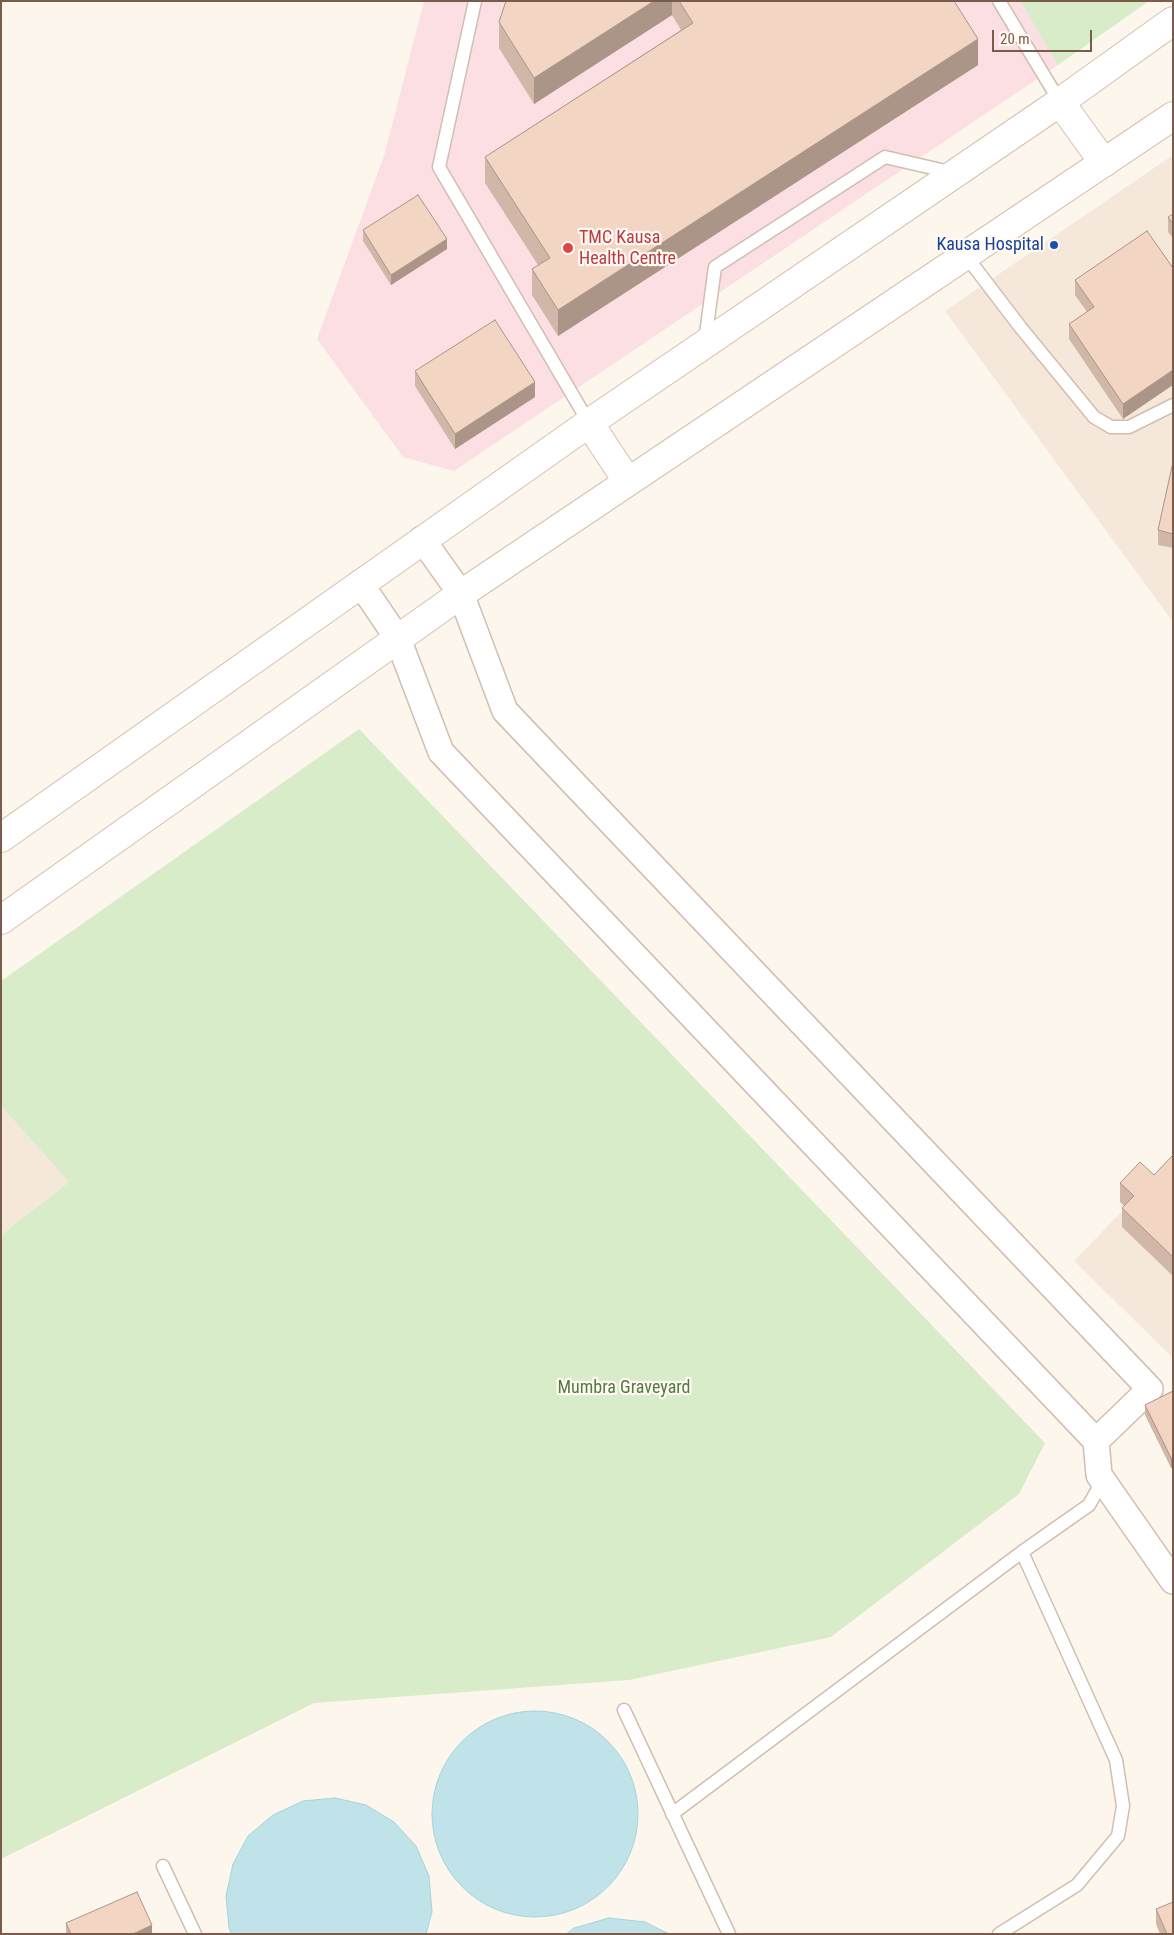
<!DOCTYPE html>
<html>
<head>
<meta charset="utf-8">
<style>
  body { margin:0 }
  #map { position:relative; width:1174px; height:1935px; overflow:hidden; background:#fdf6ec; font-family:"Roboto Condensed",sans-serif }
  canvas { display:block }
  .frame { position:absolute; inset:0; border:2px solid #7a5c4d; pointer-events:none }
  .scale { position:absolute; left:992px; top:30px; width:100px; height:22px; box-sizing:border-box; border:2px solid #7a5c4d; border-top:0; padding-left:6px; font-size:15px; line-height:18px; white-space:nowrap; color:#7a5c4d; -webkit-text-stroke:4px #fffaf3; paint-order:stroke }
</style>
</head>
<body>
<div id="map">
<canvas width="1174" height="1935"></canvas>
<div class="frame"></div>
<div class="scale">20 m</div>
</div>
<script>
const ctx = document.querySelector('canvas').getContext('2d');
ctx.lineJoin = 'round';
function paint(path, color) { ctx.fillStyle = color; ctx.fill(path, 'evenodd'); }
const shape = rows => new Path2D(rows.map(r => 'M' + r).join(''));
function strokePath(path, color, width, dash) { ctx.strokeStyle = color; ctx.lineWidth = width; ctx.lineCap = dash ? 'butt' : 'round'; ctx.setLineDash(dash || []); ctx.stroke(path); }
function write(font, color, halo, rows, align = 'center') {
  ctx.font = font + ' "Roboto Condensed",sans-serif'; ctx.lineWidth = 4.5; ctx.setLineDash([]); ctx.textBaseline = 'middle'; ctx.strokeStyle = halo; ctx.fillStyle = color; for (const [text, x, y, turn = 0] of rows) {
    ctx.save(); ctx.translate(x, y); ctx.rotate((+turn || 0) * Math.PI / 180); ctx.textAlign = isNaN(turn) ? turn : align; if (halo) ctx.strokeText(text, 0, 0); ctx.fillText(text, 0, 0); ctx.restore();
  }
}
paint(shape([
  [1173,155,1173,622,945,311],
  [1,1106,69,1182,1,1235],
  [1173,1158,1173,1358,1074,1261]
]), '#f5e8da');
paint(shape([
  [424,1,1020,1,1058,65,454,471,403,457,317,339,384,156]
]), '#fbdfe3');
paint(shape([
  [1020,1,1149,1,1058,65],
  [359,729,1045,1443,1019,1494,831,1637,629,1680,314,1703,1,1859,1,1235,69,1182,1,1106,1,981]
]), '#d8ecc9');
const water = shape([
  '432 1814a103 103 0 1 1 206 0a103 103 0 1 1-206 0Z',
  [335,1798,366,1805,394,1822,416,1846,429,1876,432,1912,426,1934,232,1934,229,1928,226,1896,233,1864,248,1836,273,1815,303,1801,335,1798],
  [609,1918,645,1922,669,1934,566,1934,574,1928,609,1918]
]);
paint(water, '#bfe3e8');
strokePath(water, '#a5d3da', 1);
const lane = shape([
  [475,1,439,167,589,423],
  [999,1,1060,102],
  [966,256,1021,328,1094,417,1111,427,1129,427,1173,405],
  [705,341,715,267,885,157,954,173],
  [624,1710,729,1934],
  [672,1814,1022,1552,1089,1505,1099,1487,1099,1476],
  [163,1866,195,1934],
  [999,1934,1077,1885,1118,1836,1123,1806,1116,1760,1022,1552]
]);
const street = shape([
  [360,583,398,639,441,752,1096,1441,1150,1389,505,711,461,594,422,539],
  [1096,1441,1099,1475,1173,1581]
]);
const secondary = shape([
  [1060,102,1104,163],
  [589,423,628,482],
  [1,838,589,423,1060,102,1173,21],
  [1,920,461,594,1173,116]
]);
strokePath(lane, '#d1beb0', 15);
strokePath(street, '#d1beb0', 28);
strokePath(secondary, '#d6c0b0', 30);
strokePath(lane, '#fff', 12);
strokePath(street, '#fff', 25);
strokePath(secondary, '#fff', 28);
paint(shape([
  [506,1,954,1,978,65,558,336,532,295,532,269,538,265,485,183,485,157,681,30,672,15,534,104,499,48,499,22],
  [1173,214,1173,238,1168,232,1168,217],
  [363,230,447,249,391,285,363,241],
  [1173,268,1123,419,1069,339,1069,324,1087,312,1075,295,1075,280],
  [415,371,535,397,455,449,415,386],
  [1173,462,1173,548,1158,545,1158,530],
  [1173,1155,1173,1276,1122,1227,1122,1208,1124,1206,1120,1202,1120,1183,1154,1175],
  [1173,1391,1173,1467,1171,1468,1145,1415,1145,1405],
  [1156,1909,1173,1934,1160,1934,1156,1924],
  [66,1923,152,1934,66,1934]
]), '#d1b7a8');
paint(shape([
  [654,1,672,1,672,15,534,104,534,78],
  [978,39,978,65,558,336,558,310],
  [447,239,447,249,391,285,391,275],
  [1173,370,1173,385,1123,419,1123,404],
  [535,382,535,397,455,449,455,434],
  [1173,1457,1173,1467,1171,1468,1171,1458],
  [152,1925,152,1934,133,1934]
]), '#aa9588');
const building = shape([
  [506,1,654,1,534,78,499,22,506,1],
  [679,1,954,1,978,39,558,310,532,269,550,258,485,157,693,23,679,1],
  [418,195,447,239,391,275,363,230,418,195],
  [1173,214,1173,224,1168,217,1173,214],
  [1147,231,1173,268,1173,370,1123,404,1069,324,1094,307,1075,280,1147,231],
  [495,320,535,382,455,434,415,371,495,320],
  [1173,462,1173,534,1158,530,1173,462],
  [1173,1155,1173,1257,1122,1208,1134,1196,1120,1183,1140,1162,1154,1175,1173,1155],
  [1173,1391,1173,1457,1171,1458,1145,1405,1173,1391],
  [137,1892,152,1925,133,1934,71,1934,66,1923,137,1892],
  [1173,1902,1173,1934,1167,1934,1156,1909,1173,1902]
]);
paint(building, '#f3d5c3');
strokePath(building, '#aa9588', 1);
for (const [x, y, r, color] of [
  [1054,245,5,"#1a4fb4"],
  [568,248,6,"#e0444e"]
]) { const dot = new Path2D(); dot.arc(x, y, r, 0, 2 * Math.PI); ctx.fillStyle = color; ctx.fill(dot); strokePath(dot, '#fffaf3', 2); }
write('18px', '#be3a42', '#fffaf3', [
  ["TMC Kausa",579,238],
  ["Health Centre",579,259]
], 'left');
write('18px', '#164399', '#fffaf3', [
  ["Kausa Hospital",1044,245]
], 'right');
write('18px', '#537a41', '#fffaf3', [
  ["Mumbra Graveyard",624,1388]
]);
</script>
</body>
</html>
